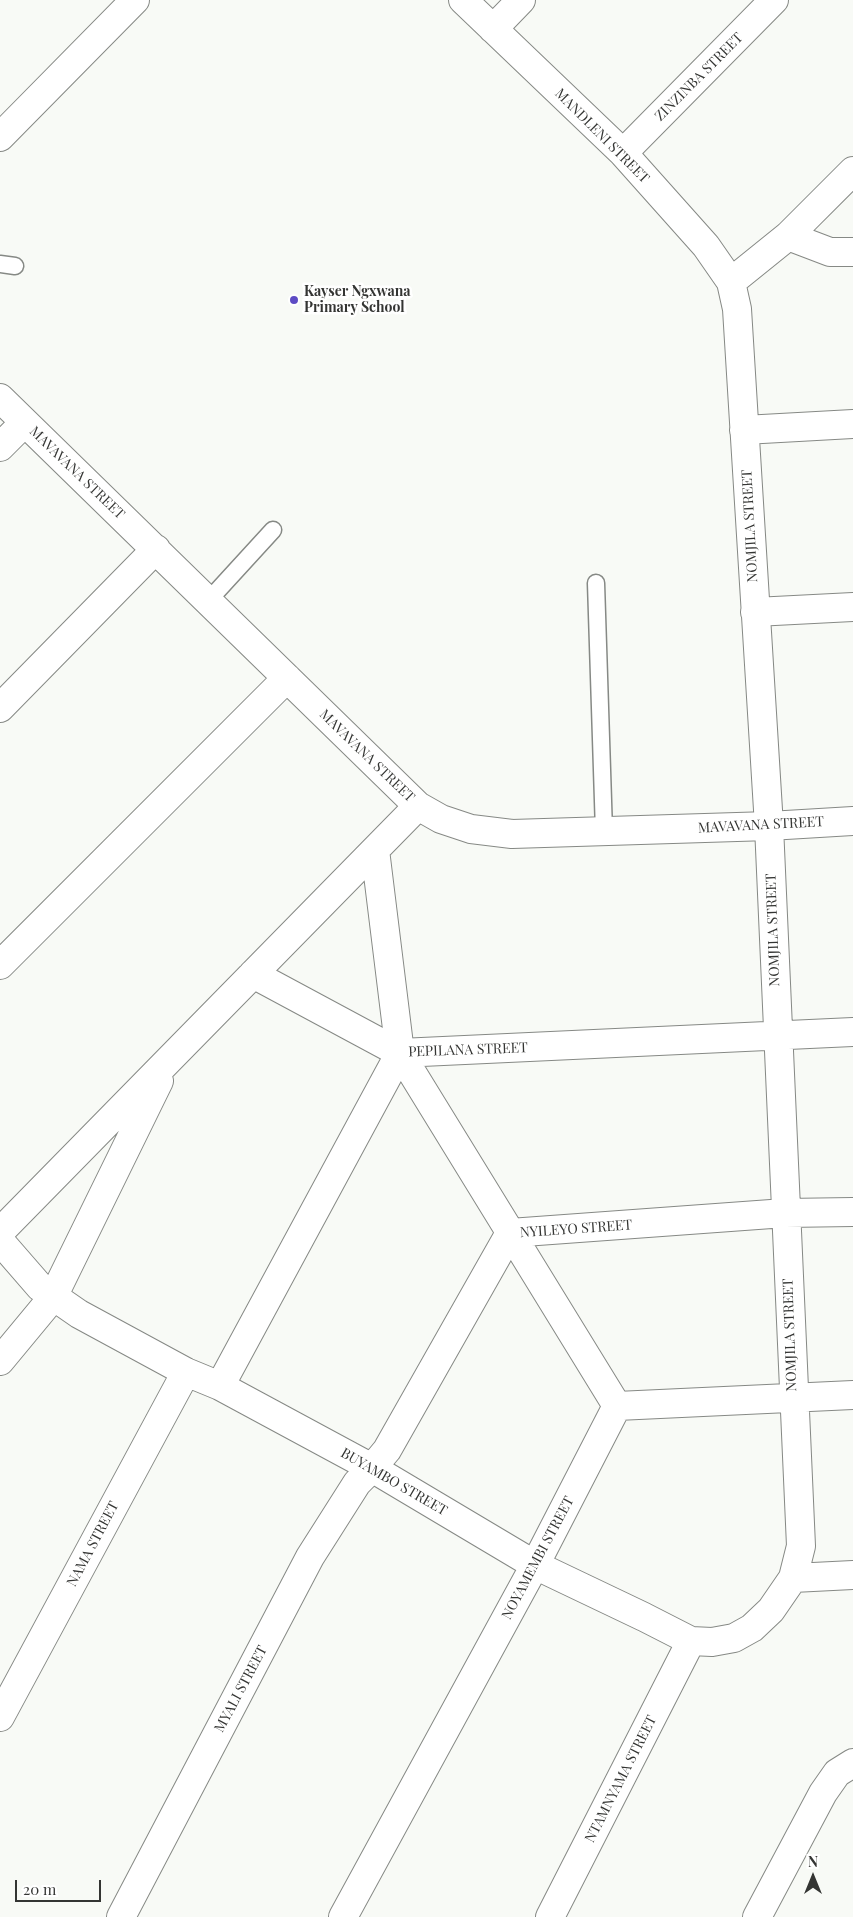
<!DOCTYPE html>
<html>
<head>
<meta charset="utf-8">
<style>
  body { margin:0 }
  #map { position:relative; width:853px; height:1917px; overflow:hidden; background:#f8faf6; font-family:"Playfair Display",serif }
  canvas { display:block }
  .north { position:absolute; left:788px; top:1852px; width:50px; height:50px; -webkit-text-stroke:4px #fff; paint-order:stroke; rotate:0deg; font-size:14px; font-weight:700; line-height:20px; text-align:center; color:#343533 }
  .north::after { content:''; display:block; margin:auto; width:18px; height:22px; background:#343533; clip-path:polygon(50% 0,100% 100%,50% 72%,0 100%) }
  .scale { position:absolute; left:15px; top:1880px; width:86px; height:22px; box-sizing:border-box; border:2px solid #343533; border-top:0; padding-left:6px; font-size:15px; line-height:18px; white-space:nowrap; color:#343533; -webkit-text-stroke:4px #fff; paint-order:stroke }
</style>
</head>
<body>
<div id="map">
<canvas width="853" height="1917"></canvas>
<div class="north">N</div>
<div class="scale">20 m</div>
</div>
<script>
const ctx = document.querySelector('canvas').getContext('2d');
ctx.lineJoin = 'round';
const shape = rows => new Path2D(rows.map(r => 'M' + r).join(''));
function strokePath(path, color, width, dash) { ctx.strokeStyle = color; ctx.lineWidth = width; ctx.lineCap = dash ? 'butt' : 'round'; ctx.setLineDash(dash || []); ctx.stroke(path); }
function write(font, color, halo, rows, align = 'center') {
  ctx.font = font + ' "Playfair Display",serif'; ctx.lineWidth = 5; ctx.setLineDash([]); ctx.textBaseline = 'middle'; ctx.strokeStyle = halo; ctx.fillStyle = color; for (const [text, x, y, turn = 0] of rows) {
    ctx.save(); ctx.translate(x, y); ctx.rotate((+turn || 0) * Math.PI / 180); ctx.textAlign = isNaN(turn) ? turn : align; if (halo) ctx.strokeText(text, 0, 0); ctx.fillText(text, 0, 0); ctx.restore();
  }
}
const service = shape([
  [0,264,15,266],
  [596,583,604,832],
  [208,601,273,530]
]);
const minor = shape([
  [493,29,521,0],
  [0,137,135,0],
  [623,153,774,0],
  [788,236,830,252,853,252],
  [731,282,788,236,853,171],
  [0,398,418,806,441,819,471,829,512,834,769,826,853,821],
  [744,430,853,424],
  [0,447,24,423],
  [755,612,853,607],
  [0,708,156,549],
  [375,850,400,1053,617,1406],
  [0,965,287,678],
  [253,974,400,1053],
  [0,1232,418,806],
  [0,1241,40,1287,79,1314,186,1372,220,1386,372,1468,535,1565,644,1617,691,1641,712,1642,734,1638,752,1628,771,1610,793,1578,801,1546,769,826,737,309,731,282,706,246,623,153,463,0],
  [0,1361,53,1297,159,1081],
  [220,1386,400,1053,853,1032],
  [617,1406,853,1395],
  [793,1578,853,1575],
  [0,1717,186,1372],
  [121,1917,310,1557,357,1483,372,1468,387,1450,510,1233,785,1213,853,1212],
  [343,1917,535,1565,617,1406],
  [550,1917,691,1641],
  [757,1917,823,1793,837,1773,853,1763]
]);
strokePath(service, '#868985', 19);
strokePath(minor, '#868985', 30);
strokePath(service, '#fff', 16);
strokePath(minor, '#fff', 28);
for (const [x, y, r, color] of [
  [294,300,5,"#5d4bc4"]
]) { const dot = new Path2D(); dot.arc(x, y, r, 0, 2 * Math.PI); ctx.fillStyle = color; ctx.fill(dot); strokePath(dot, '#fff', 2); }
write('14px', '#343533', '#fff', [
  ["ZINZINBA STREET",699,77,-45],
  ["MANDLENI STREET",602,136,45],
  ["MAVAVANA STREET",77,473,44],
  ["NOMJILA STREET",750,526,-93],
  ["MAVAVANA STREET",367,756,44],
  ["MAVAVANA STREET",761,825,-3],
  ["NOMJILA STREET",773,930,-92],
  ["PEPILANA STREET",468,1050,-2],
  ["NYILEYO STREET",576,1229,-4],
  ["NOMJILA STREET",790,1335,-92],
  ["BUYAMBO STREET",394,1482,30],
  ["NAMA STREET",93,1544,-62],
  ["NOYAMEMBI STREET",538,1558,-62],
  ["MYALI STREET",241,1689,-62],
  ["NTAMNYAMA STREET",621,1779,-63]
]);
write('bold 14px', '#343533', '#fff', [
  ["Kayser Ngxwana",304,292],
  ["Primary School",304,308]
], 'left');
</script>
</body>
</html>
